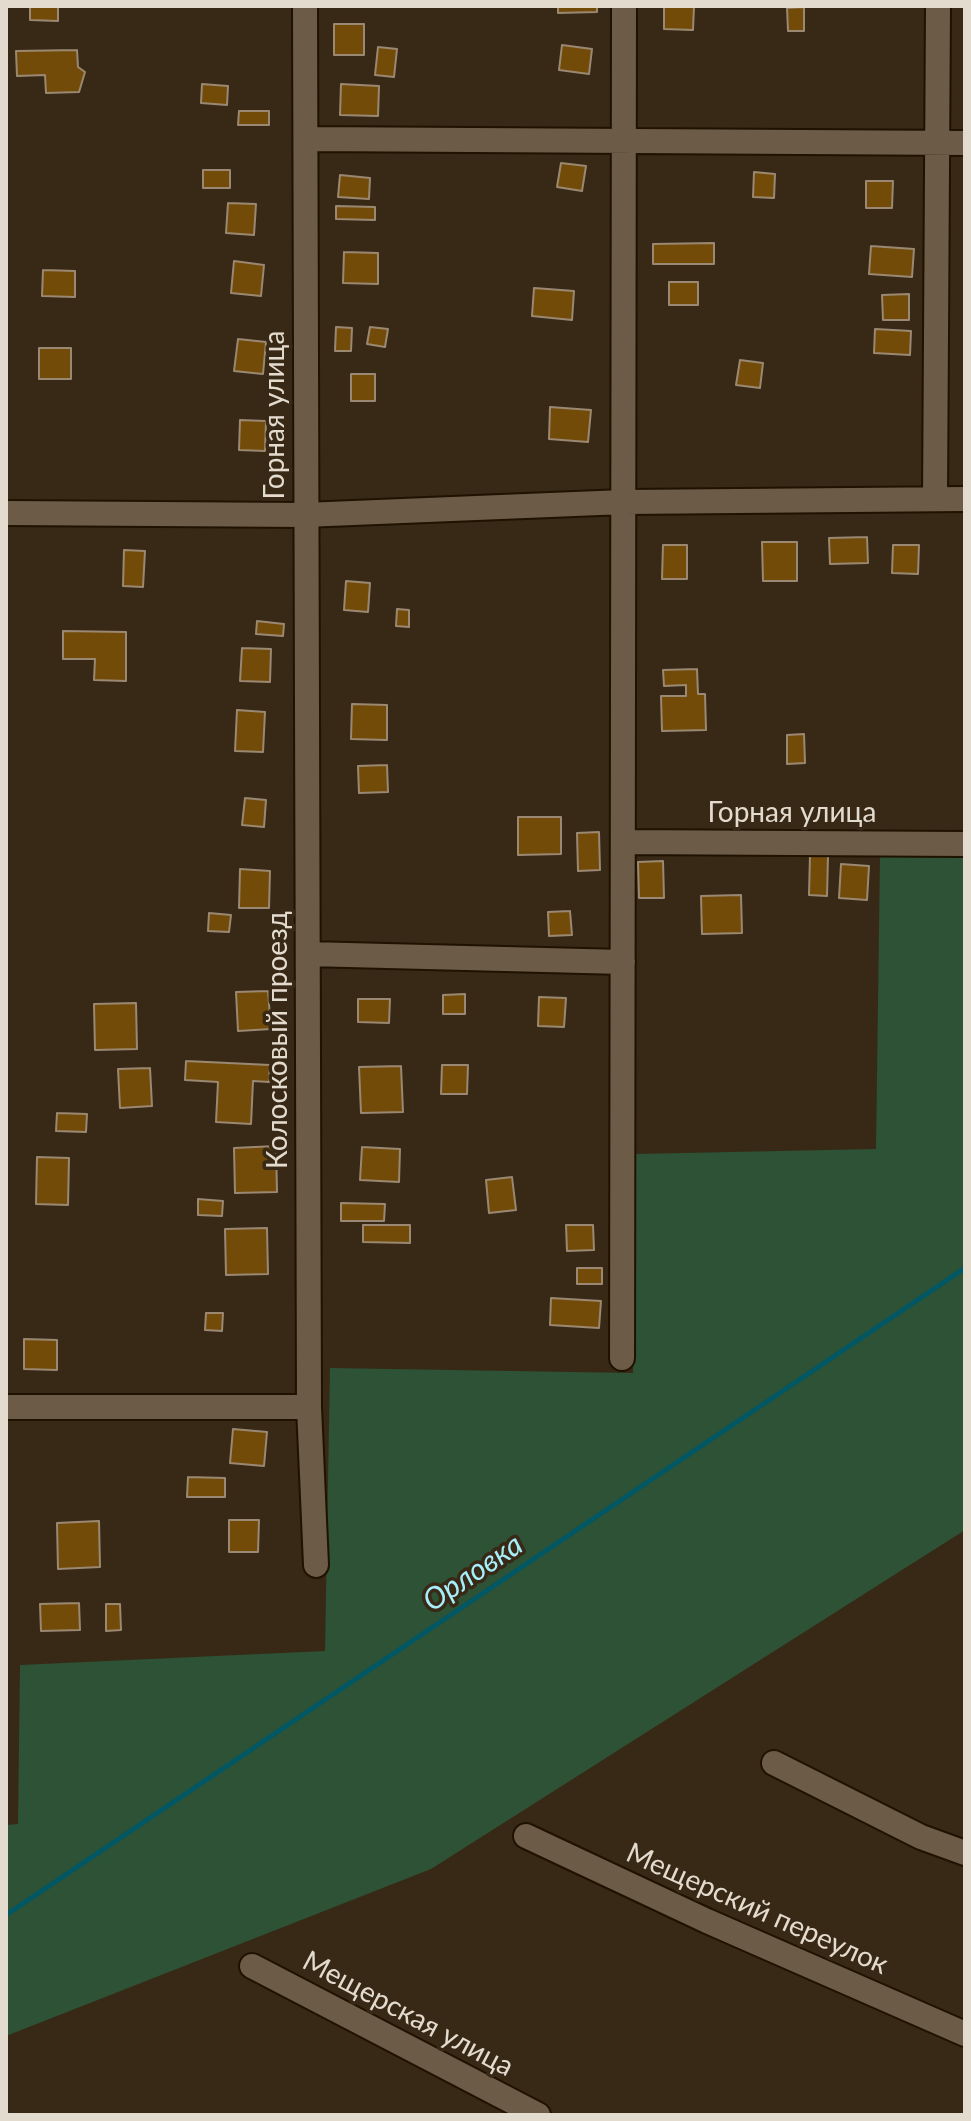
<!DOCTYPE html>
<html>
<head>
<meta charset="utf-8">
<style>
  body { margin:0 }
  #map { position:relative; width:971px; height:2121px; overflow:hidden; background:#382916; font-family:Lato,sans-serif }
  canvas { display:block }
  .frame { position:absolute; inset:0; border:8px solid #e4dbcf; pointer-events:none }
</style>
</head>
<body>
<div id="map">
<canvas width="971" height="2121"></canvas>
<div class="frame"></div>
</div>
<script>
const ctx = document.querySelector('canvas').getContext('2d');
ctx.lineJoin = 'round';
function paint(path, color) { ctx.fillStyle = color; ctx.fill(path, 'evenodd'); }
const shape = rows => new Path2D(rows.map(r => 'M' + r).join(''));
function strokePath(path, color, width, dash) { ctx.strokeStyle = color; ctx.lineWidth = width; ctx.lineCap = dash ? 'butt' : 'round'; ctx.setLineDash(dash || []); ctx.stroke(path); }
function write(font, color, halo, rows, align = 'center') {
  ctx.font = font + ' Lato,sans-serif'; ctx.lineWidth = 7; ctx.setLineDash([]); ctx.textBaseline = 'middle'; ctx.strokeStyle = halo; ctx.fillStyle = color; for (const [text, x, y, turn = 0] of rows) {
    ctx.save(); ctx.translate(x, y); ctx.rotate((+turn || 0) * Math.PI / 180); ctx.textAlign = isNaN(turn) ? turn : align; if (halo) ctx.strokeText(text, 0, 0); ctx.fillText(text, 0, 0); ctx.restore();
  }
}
paint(shape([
  [965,856,965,1530,431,1869,6,2036,6,1825,18,1824,20,1665,325,1651,330,1368,633,1373,636,1154,876,1149,880,857]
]), '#2d5235');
strokePath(shape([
  [6,1915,965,1268]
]), '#015864', 5);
const building = shape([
  [30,6,58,6,58,21,30,20,30,6],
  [558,6,597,6,597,12,558,13,558,6],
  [664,6,694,6,693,30,664,29,664,6],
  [804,7,804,31,788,31,787,8,804,7],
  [334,24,364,24,364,55,334,55,334,24],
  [562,45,592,49,589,74,559,70,562,45],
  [378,47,397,49,394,77,375,75,378,47],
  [77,50,78,67,85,72,79,92,46,93,45,75,17,76,16,51,77,50],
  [202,84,228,86,227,105,201,103,202,84],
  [341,84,379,86,378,116,340,115,341,84],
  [239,111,269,111,269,125,238,125,239,111],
  [561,163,586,166,582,191,557,187,561,163],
  [203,170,230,170,230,188,203,188,203,170],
  [754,172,775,174,774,198,753,197,754,172],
  [340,175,370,178,369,199,338,197,340,175],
  [866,181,893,181,892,208,866,208,866,181],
  [228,203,256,204,254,235,226,233,228,203],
  [336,206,375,207,375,220,336,219,336,206],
  [714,243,714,264,653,264,653,244,714,243],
  [871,246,914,249,912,277,869,274,871,246],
  [344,252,378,253,378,284,343,283,344,252],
  [234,261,264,265,261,296,231,293,234,261],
  [43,270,75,271,75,297,42,296,43,270],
  [669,282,698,282,698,305,669,305,669,282],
  [534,288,574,291,572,320,532,316,534,288],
  [909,294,909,320,883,320,882,295,909,294],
  [336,327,352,328,351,351,335,351,336,327],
  [370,327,388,329,385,347,367,344,370,327],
  [875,329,911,331,910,355,874,353,875,329],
  [238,339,266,342,263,374,234,371,238,339],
  [39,348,71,348,71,379,39,379,39,348],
  [740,360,763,363,760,388,736,385,740,360],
  [351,374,375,374,375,401,351,401,351,374],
  [550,407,591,410,588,442,549,439,550,407],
  [240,420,266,421,265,451,239,450,240,420],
  [867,537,868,563,830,564,829,538,867,537],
  [762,542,797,542,797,581,763,581,762,542],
  [663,545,687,545,687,579,662,579,663,545],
  [893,545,919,545,918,574,892,573,893,545],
  [124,550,145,551,143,587,123,586,124,550],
  [346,581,370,583,368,612,344,610,346,581],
  [397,609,409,610,409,627,396,626,397,609],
  [257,621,284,624,283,636,256,634,257,621],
  [63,631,126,632,126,681,94,680,95,659,63,659,63,631],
  [242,648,271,649,270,682,240,681,242,648],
  [697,669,698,694,705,694,706,730,662,731,661,696,686,696,686,685,664,686,663,670,697,669],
  [352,704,387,705,387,740,351,739,352,704],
  [237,710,265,712,263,752,235,751,237,710],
  [804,734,805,763,787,764,787,735,804,734],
  [387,765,388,792,359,793,358,766,387,765],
  [245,798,266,800,264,827,242,825,245,798],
  [518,817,561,817,561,854,518,855,518,817],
  [599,832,600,870,578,871,577,833,599,832],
  [810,855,828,856,827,896,809,895,810,855],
  [663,861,664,898,639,898,638,862,663,861],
  [841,864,869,866,867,900,839,898,841,864],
  [240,869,270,871,269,908,239,908,240,869],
  [741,895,742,933,702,934,701,896,741,895],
  [570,911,572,935,549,936,548,912,570,911],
  [209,913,231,915,229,932,208,931,209,913],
  [268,991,271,1029,238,1031,236,992,268,991],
  [465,994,465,1014,443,1014,443,995,465,994],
  [539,997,566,998,564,1027,538,1026,539,997],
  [358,999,390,999,389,1023,358,1022,358,999],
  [136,1003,137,1049,95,1050,94,1004,136,1003],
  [186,1061,270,1065,269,1082,253,1081,251,1124,216,1122,218,1082,185,1080,186,1061],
  [442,1065,468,1065,467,1094,441,1094,442,1065],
  [401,1066,403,1112,361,1113,359,1067,401,1066],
  [150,1068,152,1106,120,1108,118,1069,150,1068],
  [57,1113,87,1114,86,1132,56,1131,57,1113],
  [276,1146,277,1192,235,1193,234,1148,276,1146],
  [362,1147,400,1149,399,1182,360,1180,362,1147],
  [37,1157,69,1158,68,1205,36,1204,37,1157],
  [512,1177,516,1210,489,1213,486,1180,512,1177],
  [198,1199,223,1201,222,1216,198,1215,198,1199],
  [341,1203,385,1204,384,1221,341,1221,341,1203],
  [363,1225,410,1225,410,1243,363,1242,363,1225],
  [566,1225,593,1225,594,1250,567,1251,566,1225],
  [267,1228,268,1274,226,1275,225,1229,267,1228],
  [577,1268,602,1268,602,1284,577,1284,577,1268],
  [551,1298,601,1301,599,1328,550,1325,551,1298],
  [206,1313,223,1313,222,1331,205,1330,206,1313],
  [24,1339,57,1340,57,1370,24,1369,24,1339],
  [233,1429,267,1432,264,1466,230,1463,233,1429],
  [188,1477,225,1478,225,1497,187,1497,188,1477],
  [229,1520,259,1520,258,1552,229,1552,229,1520],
  [99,1521,100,1567,58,1569,57,1523,99,1521],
  [79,1603,80,1630,41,1631,40,1604,79,1603],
  [106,1604,120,1604,121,1630,106,1631,106,1604]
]);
paint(building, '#724b08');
strokePath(building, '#9a8872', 2);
const minor = shape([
  [305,6,309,1407,316,1565],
  [307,139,965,143],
  [935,499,938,6],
  [6,513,304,515,624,502,965,499],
  [623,842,965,844],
  [308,954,623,962],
  [622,1358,624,6],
  [6,1407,309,1407],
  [774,1763,921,1837,965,1853],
  [526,1836,707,1921,965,2034],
  [252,1966,538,2115]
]);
strokePath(minor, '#1f1201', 28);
strokePath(minor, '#6c5b46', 24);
write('28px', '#e4dbcf', '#382916', [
  ["Горная улица",275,415,-90],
  ["Горная улица",792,813],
  ["Колосковый проезд",278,1040,-90],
  ["Мещерский переулок",757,1909,24],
  ["Мещерская улица",408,2014,28]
]);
write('italic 30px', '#a7eefb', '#382916', [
  ["Орловка",473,1573,-34]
]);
</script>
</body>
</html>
